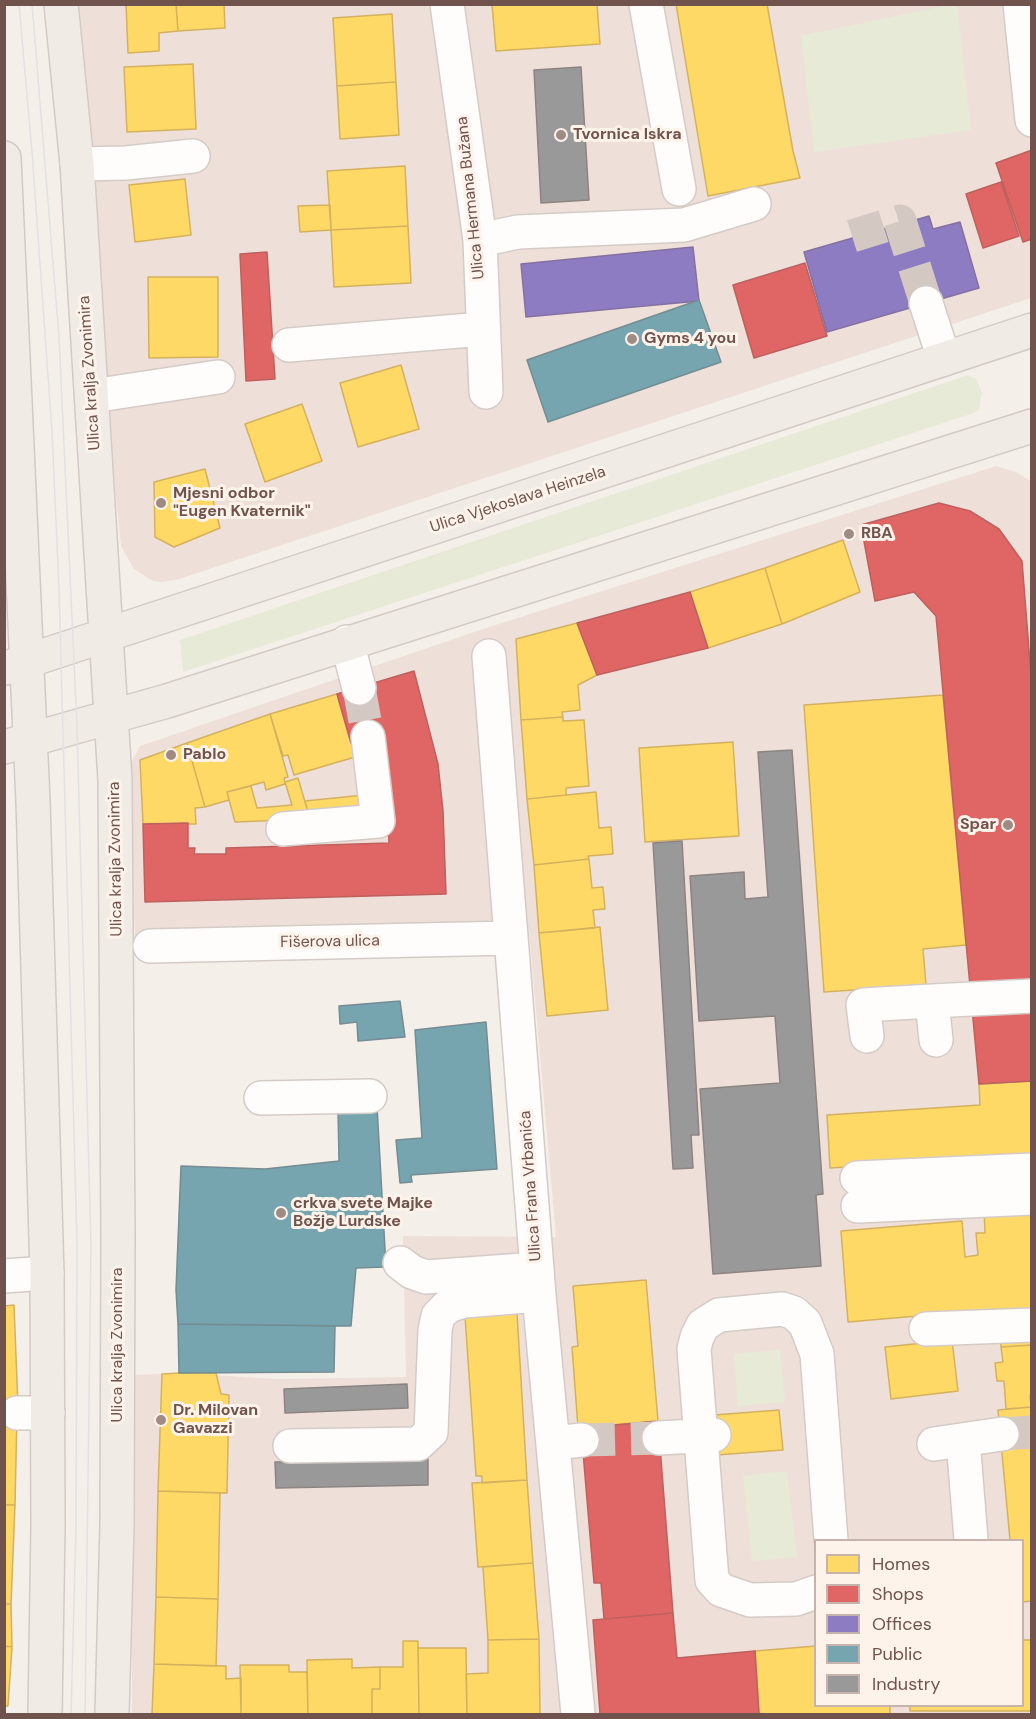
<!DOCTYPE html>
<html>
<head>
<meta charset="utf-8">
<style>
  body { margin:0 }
  #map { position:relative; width:1036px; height:1719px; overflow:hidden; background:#f5efea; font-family:"DM Sans",sans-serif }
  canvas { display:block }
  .frame { position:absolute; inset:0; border:6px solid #70534d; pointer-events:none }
  .legend { position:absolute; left:814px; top:1539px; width:210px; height:168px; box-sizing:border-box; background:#fdf3eb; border:2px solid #c5b3ac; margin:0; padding:8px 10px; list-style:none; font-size:18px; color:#70534d }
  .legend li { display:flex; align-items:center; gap:12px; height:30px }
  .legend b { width:30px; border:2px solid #c5b3ac }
</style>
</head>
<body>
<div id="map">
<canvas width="1036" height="1719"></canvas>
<div class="frame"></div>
<ul class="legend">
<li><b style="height:16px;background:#ffd966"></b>Homes</li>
<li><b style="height:16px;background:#e06666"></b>Shops</li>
<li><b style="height:16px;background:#8e7cc3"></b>Offices</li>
<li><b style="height:16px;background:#76a5af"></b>Public</li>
<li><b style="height:16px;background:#999"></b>Industry</li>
</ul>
</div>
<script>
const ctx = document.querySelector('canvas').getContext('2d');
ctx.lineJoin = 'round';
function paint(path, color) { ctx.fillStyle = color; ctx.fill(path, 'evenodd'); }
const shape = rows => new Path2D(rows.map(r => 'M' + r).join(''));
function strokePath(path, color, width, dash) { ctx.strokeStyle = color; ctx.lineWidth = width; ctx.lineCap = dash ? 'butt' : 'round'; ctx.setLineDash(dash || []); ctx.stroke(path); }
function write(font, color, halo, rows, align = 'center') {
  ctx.font = font + ' "DM Sans",sans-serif'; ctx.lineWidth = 6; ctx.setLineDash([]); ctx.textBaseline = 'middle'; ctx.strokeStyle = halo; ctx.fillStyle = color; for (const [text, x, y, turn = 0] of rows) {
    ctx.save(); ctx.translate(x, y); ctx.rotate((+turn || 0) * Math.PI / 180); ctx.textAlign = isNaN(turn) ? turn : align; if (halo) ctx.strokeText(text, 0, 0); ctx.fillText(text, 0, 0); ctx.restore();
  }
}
paint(shape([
  [78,5,1031,5,1031,298,179,579,163,582,153,581,134,569,121,546,110,440,92,142],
  [996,466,1016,472,1032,482,1031,1714,132,1714,132,1375,179,1373,277,1379,406,1377,403,1236,556,1237,529,931,135,939,130,813,132,761,140,746,486,628],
  [816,1540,1022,1540,1022,1706,816,1706]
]), '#eee0d8');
paint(shape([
  [948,5,957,5,971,130,814,152,801,36],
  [968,375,976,379,982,393,979,410,974,413,183,672,180,640],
  [780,1350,785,1402,738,1406,734,1354],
  [787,1471,797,1557,752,1561,743,1476]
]), '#e6ead6');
const homes = shape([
  [126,4,176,4,178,31,159,33,159,51,128,53,126,4],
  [176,4,224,4,225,28,178,31,176,4],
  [492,4,597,4,600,44,496,51,492,4],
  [676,4,767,4,793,151,800,178,708,196,676,4],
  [392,14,396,82,337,86,333,18,392,14],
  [193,64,196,129,127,132,124,67,193,64],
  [396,82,399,135,340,139,337,86,396,82],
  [405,166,408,226,331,230,327,171,405,166],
  [185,179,191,235,135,242,129,185,185,179],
  [330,205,331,230,300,232,298,206,330,205],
  [408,226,411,283,334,287,331,230,408,226],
  [148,277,218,277,218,357,149,358,148,277],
  [401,365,419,429,358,447,340,383,401,365],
  [302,404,322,461,265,482,245,424,302,404],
  [205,469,220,528,174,547,155,537,154,482,205,469],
  [843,540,860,592,782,624,765,568,843,540],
  [765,568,782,624,708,648,690,592,765,568],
  [577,623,597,675,578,685,580,710,562,712,563,717,521,720,516,639,577,623],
  [337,694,355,757,294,775,288,755,283,756,270,714,337,694],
  [943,695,966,945,923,949,926,985,824,992,804,705,943,695],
  [270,714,288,777,284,778,285,784,266,790,264,782,227,792,229,800,205,807,187,743,270,714],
  [563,717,563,721,584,720,589,786,566,788,566,795,527,799,521,720,563,717],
  [733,742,739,836,645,842,639,748,733,742],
  [187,743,205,807,195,808,196,824,143,824,140,760,187,743],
  [298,778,310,819,235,822,227,792,251,786,257,808,292,805,285,782,298,778],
  [596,792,599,828,611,827,613,854,588,856,589,859,534,865,527,799,596,792],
  [364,795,366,812,310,819,305,801,364,795],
  [589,859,592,888,603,887,605,909,593,910,595,928,539,933,534,865,589,859],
  [600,927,608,1010,547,1016,539,933,600,927],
  [1032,1081,1032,1182,981,1158,830,1168,827,1115,980,1105,979,1084,1032,1081],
  [1032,1182,1032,1345,1001,1347,998,1309,848,1322,841,1231,962,1221,965,1257,978,1255,976,1233,985,1233,983,1185,1032,1182],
  [646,1280,658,1421,578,1428,572,1347,578,1346,573,1286,646,1280],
  [14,1305,18,1407,4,1407,4,1306,14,1305],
  [517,1313,527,1480,482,1483,482,1476,476,1476,465,1316,517,1313],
  [952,1340,958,1391,891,1399,885,1347,952,1340],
  [1032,1345,1031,1407,1006,1409,1004,1381,997,1381,995,1363,1003,1362,1001,1347,1032,1345],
  [179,1373,216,1373,221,1394,229,1395,227,1493,158,1491,162,1374,179,1373],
  [1030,1395,1032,1395,1032,1601,1022,1602,1022,1540,1010,1540,998,1410,1031,1407,1030,1395],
  [4,1407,17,1413,15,1505,4,1505,4,1407],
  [779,1410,783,1450,717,1455,714,1415,779,1410],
  [527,1480,533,1563,478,1567,472,1483,527,1480],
  [158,1491,220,1493,218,1599,156,1597,158,1491],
  [4,1505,15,1505,11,1604,4,1604,4,1505],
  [533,1563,539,1639,488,1640,483,1567,533,1563],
  [156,1597,218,1599,216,1666,154,1664,156,1597],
  [4,1604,11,1604,12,1647,4,1646,4,1604],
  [539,1639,540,1714,467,1714,466,1674,488,1673,488,1640,539,1639],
  [1022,1640,1032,1640,1032,1711,910,1711,910,1706,1022,1706,1022,1640],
  [403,1641,418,1641,419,1714,372,1714,372,1689,380,1689,380,1667,403,1667,403,1641],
  [4,1646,12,1647,8,1706,4,1706,4,1646],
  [816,1646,816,1706,890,1706,890,1714,759,1714,755,1651,816,1646],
  [418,1648,466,1648,467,1714,419,1714,418,1648],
  [352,1659,352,1668,380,1667,380,1689,372,1689,372,1714,308,1714,307,1660,352,1659],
  [154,1664,226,1666,226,1679,241,1678,241,1714,152,1714,154,1664],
  [240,1665,289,1665,289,1672,307,1672,308,1714,241,1714,240,1665]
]);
paint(homes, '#ffd966');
strokePath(homes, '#d4b15e', 1.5);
const shops = shape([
  [1032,150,1032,239,1023,242,996,163,1032,150],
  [1001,182,1019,236,983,248,966,194,1001,182],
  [267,252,275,379,246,381,240,254,267,252],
  [805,263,827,336,754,358,733,285,805,263],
  [939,503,970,511,999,529,1022,561,1032,688,1032,1081,979,1084,936,616,914,592,875,601,861,525,939,503],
  [690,592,708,648,597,675,577,623,690,592],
  [414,671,438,764,443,811,446,894,145,902,143,824,188,823,188,848,195,848,194,854,226,854,226,848,389,843,388,813,377,735,351,743,337,694,414,671],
  [658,1421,673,1613,604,1619,601,1583,594,1583,581,1428,658,1421],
  [673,1613,677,1658,755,1651,759,1714,600,1714,593,1620,673,1613]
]);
paint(shops, '#e06666');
strokePath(shops, '#be605e', 1.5);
const offices = shape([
  [929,216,933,229,960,222,979,288,827,332,804,252,929,216],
  [693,247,699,301,526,317,521,264,693,247]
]);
paint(offices, '#8e7cc3');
strokePath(offices, '#8570a0', 1.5);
const public = shape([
  [699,300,721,362,548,422,527,360,699,300],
  [400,1001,405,1037,358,1041,357,1022,340,1024,339,1006,400,1001],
  [486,1022,497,1169,411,1175,412,1182,400,1183,396,1140,422,1138,415,1030,486,1022],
  [377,1106,386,1267,356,1268,351,1326,178,1324,176,1290,181,1166,265,1169,339,1161,338,1109,377,1106],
  [178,1324,335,1326,334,1372,179,1373,178,1324]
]);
paint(public, '#76a5af');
strokePath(public, '#748c92', 1.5);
const industry = shape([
  [581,67,589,200,541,203,534,70,581,67],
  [792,750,823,1194,816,1195,821,1266,713,1274,700,1089,780,1083,775,1016,699,1021,690,876,744,872,745,899,768,897,758,752,792,750],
  [682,841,699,1135,691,1135,693,1168,673,1169,653,843,682,841],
  [407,1384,408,1408,285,1413,284,1389,407,1384],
  [428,1459,428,1485,276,1488,275,1462,428,1459]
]);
paint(industry, '#999');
strokePath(industry, '#8d8482', 1.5);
strokePath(shape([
  [852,236,900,221,926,303],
  [359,688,368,737],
  [1002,1434,1032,1432],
  [582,1440,659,1438]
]), '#d4c8c3', 33, [33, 16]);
const minor = shape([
  [447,4,480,240,486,392],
  [646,4,679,189],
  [1020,4,1032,120],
  [77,164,126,163,193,156],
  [480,240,518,232,684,225,754,204],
  [926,303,944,359],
  [289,345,483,329],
  [92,396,218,377],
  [347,642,359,688],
  [489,656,539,1295,578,1714],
  [283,829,378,821,368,737],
  [150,946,510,938],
  [867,1036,863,1005,932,1001],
  [936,1040,932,1001,1032,996],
  [261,1098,370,1096],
  [857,1178,1032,1170],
  [858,1206,1032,1198],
  [400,1263,412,1272,426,1277,537,1269],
  [4,1276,47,1273],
  [926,1329,1032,1325],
  [17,1413,48,1413],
  [659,1438,714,1435],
  [963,1440,971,1540],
  [553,1443,582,1440],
  [934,1444,1002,1434],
  [290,1446,418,1444,431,1432,435,1330,438,1316,448,1306,464,1301,539,1295],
  [816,1592,796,1599,750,1600,721,1590,712,1580,694,1349,697,1337,703,1325,719,1315,782,1309,794,1313,805,1323,817,1354,831,1540]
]);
const major = shape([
  [61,4,77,164,115,780,118,1239,117,1525,112,1714],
  [4,158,33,801,47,1273,48,1526,45,1714],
  [6,668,1032,330],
  [4,747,167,701,1032,426]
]);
strokePath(minor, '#d4cbc7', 36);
strokePath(major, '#d3cac7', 36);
strokePath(minor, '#fefdfc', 33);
strokePath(major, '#f1ebe6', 33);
strokePath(shape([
  [19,4,32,152,52,432,59,588,77,1243,76,1527,71,1714],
  [32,4,59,337,77,726,91,1245,85,1714]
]), '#e3e1e4', 1.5);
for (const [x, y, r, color] of [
  [561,135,6,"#9f8a84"],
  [632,339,6,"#9f8a84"],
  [161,503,6,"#9f8a84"],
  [849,534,6,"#9f8a84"],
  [171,755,6,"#9f8a84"],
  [1008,825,6,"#9f8a84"],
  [281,1213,6,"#9f8a84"],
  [161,1420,6,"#9f8a84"]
]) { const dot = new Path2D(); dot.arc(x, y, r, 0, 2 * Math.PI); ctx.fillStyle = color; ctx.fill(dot); strokePath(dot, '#fdf3eb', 2); }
write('bold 16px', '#70534d', '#fdf3eb', [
  ["Tvornica Iskra",573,135],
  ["Gyms 4 you",644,339],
  ["Mjesni odbor",173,494],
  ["\"Eugen Kvaternik\"",173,512],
  ["RBA",861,534],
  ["Pablo",183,755],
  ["Spar",996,825,"right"],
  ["crkva svete Majke",293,1204],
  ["Božje Lurdske",293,1222],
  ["Dr. Milovan",173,1411],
  ["Gavazzi",173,1429]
], 'left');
write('16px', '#70534d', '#fdf3eb', [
  ["Ulica Hermana Bužana",471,198,-96],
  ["Ulica kralja Zvonimira",90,373,-94],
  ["Ulica Vjekoslava Heinzela",518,500,-18],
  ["Ulica kralja Zvonimira",116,859,-91],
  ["Fišerova ulica",330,942,-1],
  ["Ulica Frana Vrbanića",531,1186,-94],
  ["Ulica kralja Zvonimira",118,1345,-90]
]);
</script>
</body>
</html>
